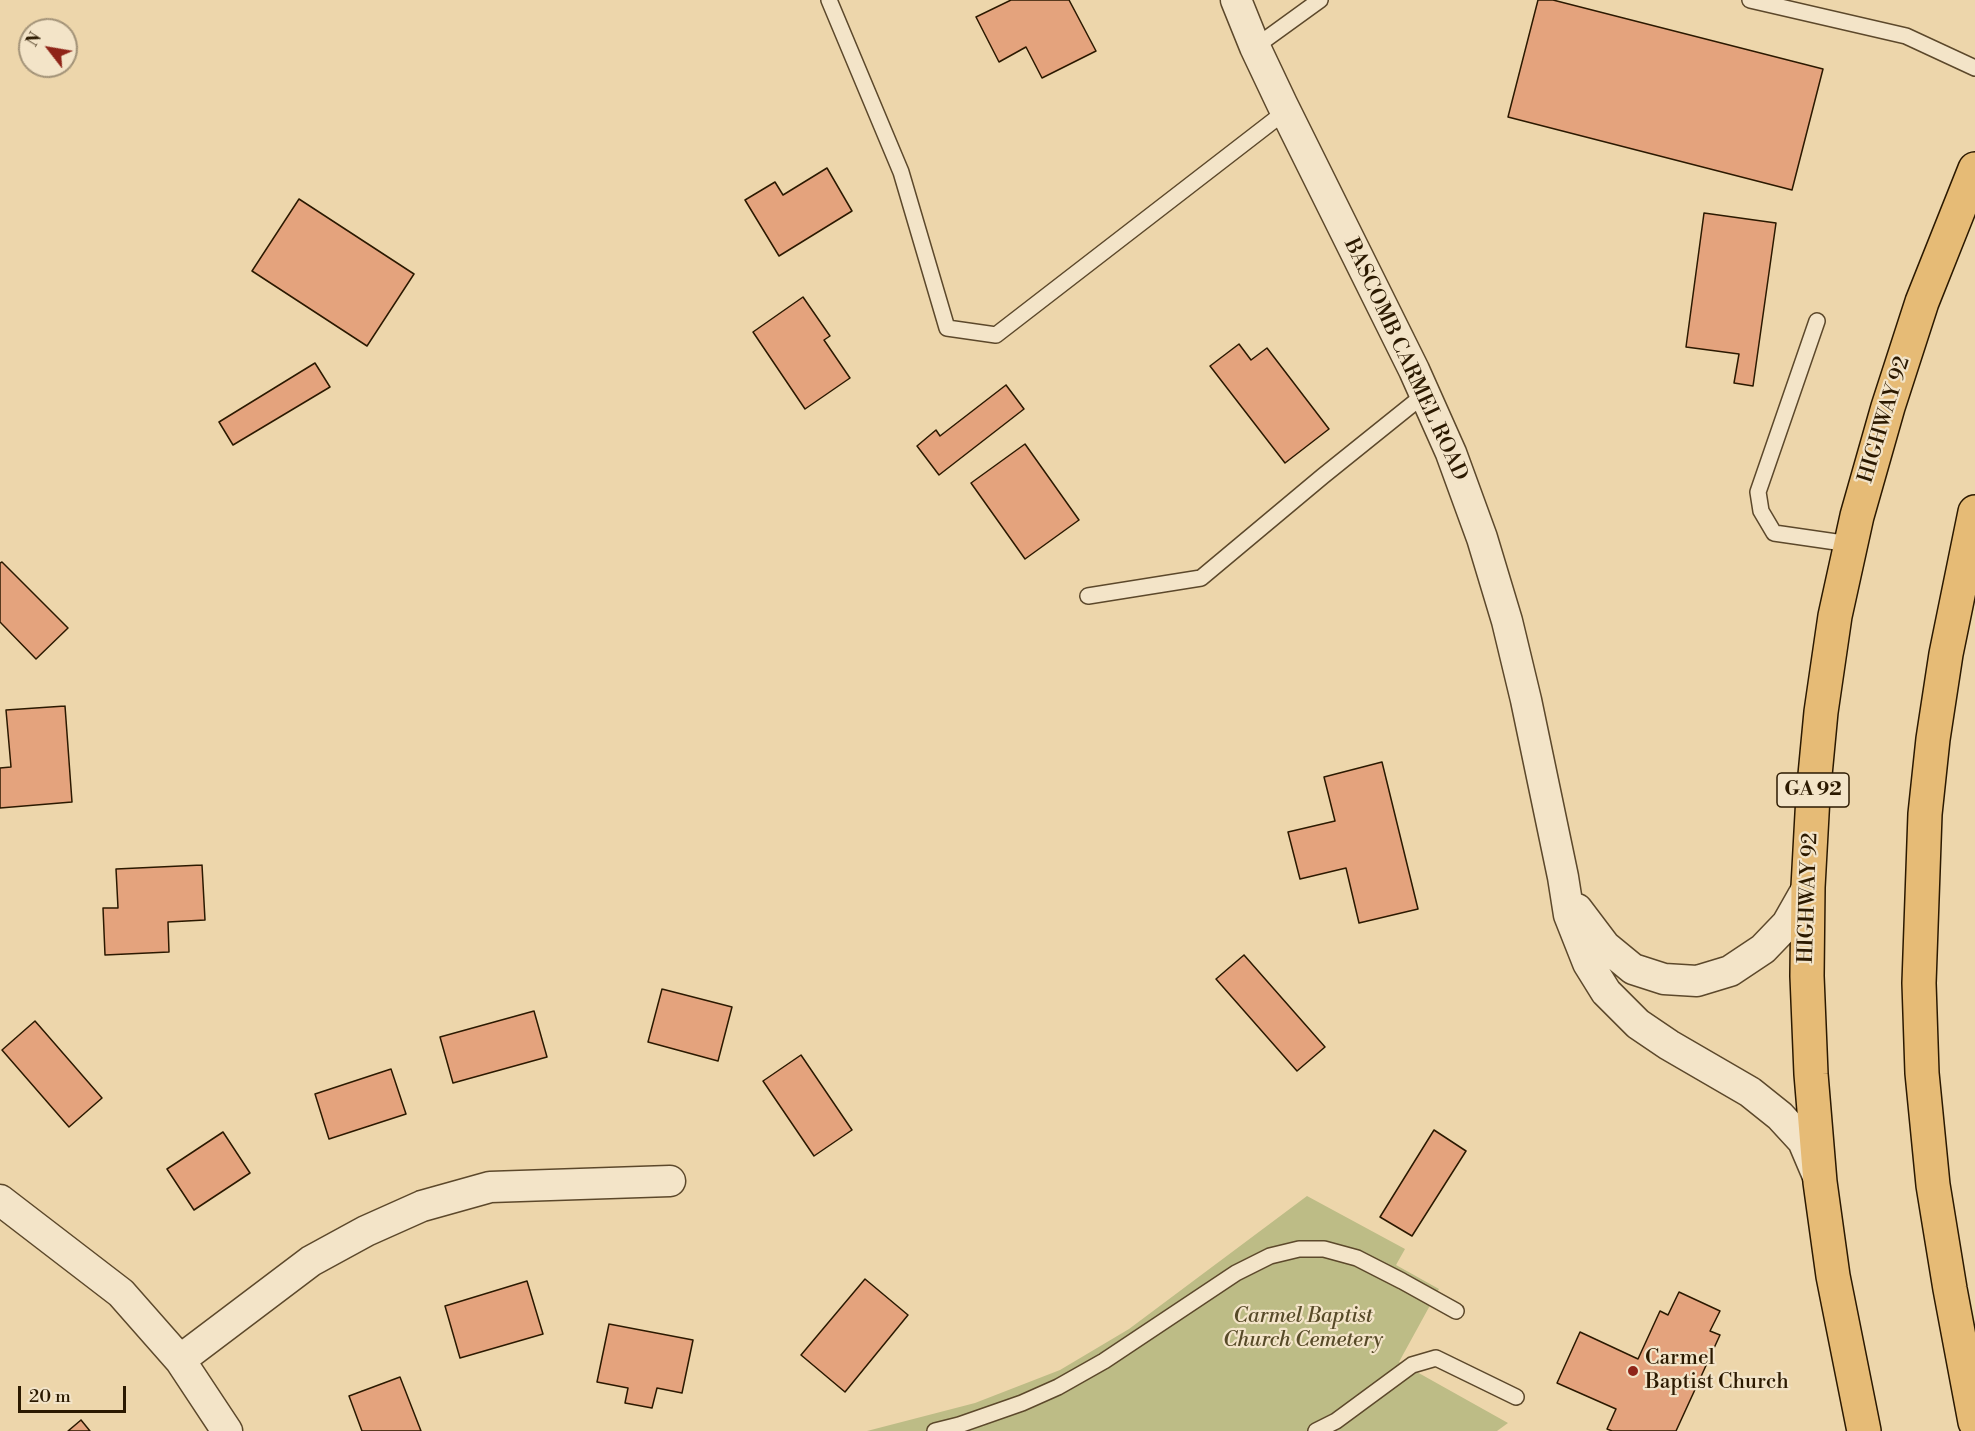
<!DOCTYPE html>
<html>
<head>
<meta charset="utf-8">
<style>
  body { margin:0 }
  #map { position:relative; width:1975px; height:1431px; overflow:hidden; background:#edd6ab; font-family:"Libre Bodoni",serif }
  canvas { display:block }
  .north { position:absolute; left:18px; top:18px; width:60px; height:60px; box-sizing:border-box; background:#f3e4c8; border:2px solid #a39378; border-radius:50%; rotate:301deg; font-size:16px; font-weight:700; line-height:24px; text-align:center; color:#2b1900 }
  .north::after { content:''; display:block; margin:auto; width:21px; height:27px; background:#8f2418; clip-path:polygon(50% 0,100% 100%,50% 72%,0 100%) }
  .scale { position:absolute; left:18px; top:1386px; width:108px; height:27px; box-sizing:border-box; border:3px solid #2b1900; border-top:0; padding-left:8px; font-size:18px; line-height:21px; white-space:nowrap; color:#2b1900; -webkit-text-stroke:4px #f3e4c8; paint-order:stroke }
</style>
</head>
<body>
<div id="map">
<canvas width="1975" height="1431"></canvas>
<div class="north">N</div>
<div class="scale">20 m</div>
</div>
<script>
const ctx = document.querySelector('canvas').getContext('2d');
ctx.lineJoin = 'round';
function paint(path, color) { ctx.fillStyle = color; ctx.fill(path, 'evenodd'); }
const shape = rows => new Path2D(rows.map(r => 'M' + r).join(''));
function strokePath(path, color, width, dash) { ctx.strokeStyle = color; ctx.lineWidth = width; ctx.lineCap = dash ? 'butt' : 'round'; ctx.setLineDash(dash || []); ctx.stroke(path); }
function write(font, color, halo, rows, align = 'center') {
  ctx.font = font + ' "Libre Bodoni",serif'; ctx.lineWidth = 4.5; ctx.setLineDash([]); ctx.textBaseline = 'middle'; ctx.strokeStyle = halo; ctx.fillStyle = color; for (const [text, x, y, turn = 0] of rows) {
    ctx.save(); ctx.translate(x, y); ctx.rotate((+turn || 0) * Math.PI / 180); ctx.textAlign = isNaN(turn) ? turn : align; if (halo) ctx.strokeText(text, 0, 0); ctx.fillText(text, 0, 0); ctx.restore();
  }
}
paint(shape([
  [1307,1196,1405,1249,1396,1265,1439,1289,1399,1362,1508,1423,1497,1431,867,1431,975,1403,1060,1370,1129,1329]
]), '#bdbc86');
const building = shape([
  [1011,0,1069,0,1096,51,1042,78,1026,47,999,62,976,17,1011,0],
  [1538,0,1553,0,1823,69,1792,190,1508,117,1538,0],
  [827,168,852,211,779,256,745,200,775,182,783,195,827,168],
  [299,199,414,274,367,346,252,271,299,199],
  [1704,213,1776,223,1753,386,1734,383,1739,354,1686,347,1704,213],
  [803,297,830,336,824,340,850,378,805,409,753,332,803,297],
  [1239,344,1251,360,1267,348,1329,429,1285,463,1210,366,1239,344],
  [315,363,330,387,233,445,219,422,315,363],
  [1006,385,1024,409,939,475,917,446,936,430,940,436,1006,385],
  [1025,444,1079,520,1025,559,971,483,1025,444],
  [2,562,68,628,36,659,0,622,0,563,2,562],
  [65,706,72,802,0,808,0,768,11,767,6,710,65,706],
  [1382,762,1418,909,1359,923,1346,868,1300,879,1288,832,1335,821,1324,777,1382,762],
  [202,865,205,920,168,922,169,952,105,955,103,908,118,908,116,869,202,865],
  [1244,955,1325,1047,1297,1071,1216,979,1244,955],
  [662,989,732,1007,718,1061,648,1042,662,989],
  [534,1011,547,1057,453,1083,440,1037,534,1011],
  [35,1021,102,1098,69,1127,2,1050,35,1021],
  [801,1055,852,1130,814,1156,763,1081,801,1055],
  [391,1069,406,1114,329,1139,315,1094,391,1069],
  [1434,1130,1466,1151,1412,1236,1380,1217,1434,1130],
  [223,1132,250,1173,194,1210,167,1169,223,1132],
  [865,1279,908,1315,845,1392,801,1355,865,1279],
  [527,1281,543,1334,460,1358,445,1306,527,1281],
  [1679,1292,1720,1311,1710,1331,1720,1335,1676,1431,1612,1431,1607,1429,1616,1409,1557,1383,1580,1332,1638,1359,1660,1311,1668,1315,1679,1292],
  [609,1324,693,1340,682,1393,657,1388,652,1408,625,1403,628,1388,597,1382,609,1324],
  [400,1377,421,1431,362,1431,349,1396,400,1377],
  [81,1420,90,1431,68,1431,81,1420]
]);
paint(building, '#e4a37d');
strokePath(building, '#2b1900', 1.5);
const service = shape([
  [829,0,901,172,947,328,996,335,1286,111],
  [1750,0,1906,36,1975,68],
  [1255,47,1320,0],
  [1817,321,1758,492,1761,511,1774,533,1850,544],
  [1088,596,1201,578,1323,476,1425,394],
  [935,1431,959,1425,1022,1403,1058,1387,1104,1361,1236,1273,1270,1256,1299,1249,1324,1249,1357,1258,1402,1281,1456,1311],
  [1316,1431,1336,1421,1412,1365,1436,1358,1516,1397]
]);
const minor = shape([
  [1236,0,1255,47,1282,104,1414,370,1451,453,1482,538,1507,621,1526,700,1563,877,1569,915,1588,963,1606,992,1638,1024,1669,1045,1750,1092,1780,1116,1803,1141,1817,1174],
  [1577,909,1605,946,1633,969,1664,979,1697,981,1730,971,1763,949,1787,924,1808,887],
  [0,1200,121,1293,180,1360,227,1431],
  [180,1360,311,1261,366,1231,422,1206,490,1187,670,1181]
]);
const primary = shape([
  [1975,512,1946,654,1933,739,1925,814,1919,983,1922,1073,1933,1185,1950,1289,1975,1422],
  [1864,1431,1833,1276,1820,1182,1811,1074,1807,976,1808,887,1813,796,1821,712,1835,616,1857,516,1888,407,1922,302,1975,169]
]);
strokePath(service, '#5c482b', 18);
strokePath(minor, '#5c482b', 33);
strokePath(primary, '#2b1900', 36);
strokePath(service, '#f3e4c8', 15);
strokePath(minor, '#f3e4c8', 30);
strokePath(primary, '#e6bb76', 33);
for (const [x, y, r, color] of [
  [1633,1371,6,"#8f2418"]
]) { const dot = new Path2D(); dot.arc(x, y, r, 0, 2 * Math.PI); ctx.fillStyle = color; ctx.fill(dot); strokePath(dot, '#f3e4c8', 2); }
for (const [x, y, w] of [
  [1813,790,72]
]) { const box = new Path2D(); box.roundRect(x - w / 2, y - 17, w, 34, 4.5); ctx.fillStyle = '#f3e4c8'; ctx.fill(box); strokePath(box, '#2b1900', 1.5); }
write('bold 20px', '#2b1900', null, [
  ["GA 92",1813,790]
]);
write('21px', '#2b1900', '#f3e4c8', [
  ["BASCOMB CARMEL ROAD",1405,360,65],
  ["HIGHWAY 92",1885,420,-73],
  ["HIGHWAY 92",1809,898,-88]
]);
write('italic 21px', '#574a28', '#f3e4c8', [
  ["Carmel Baptist",1303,1317],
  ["Church Cemetery",1303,1341]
]);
write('21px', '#2b1900', '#f3e4c8', [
  ["Carmel",1645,1359],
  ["Baptist Church",1645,1383]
], 'left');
</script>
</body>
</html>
